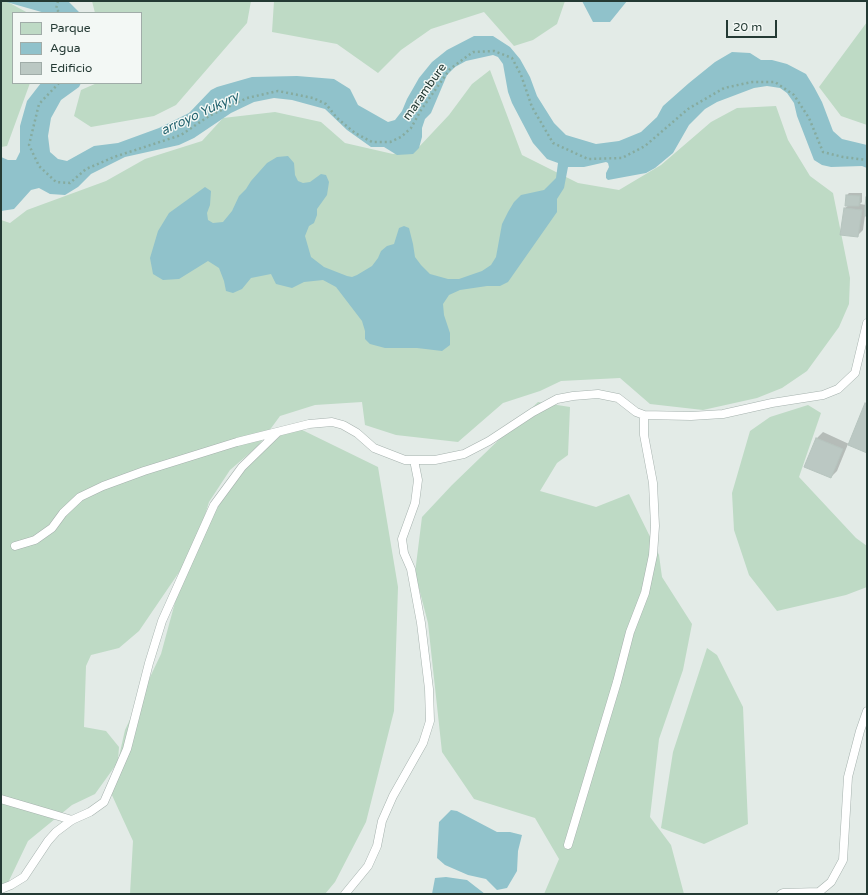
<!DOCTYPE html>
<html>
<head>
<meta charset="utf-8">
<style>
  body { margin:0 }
  #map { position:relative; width:868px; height:895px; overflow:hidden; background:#e3ebe7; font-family:"Varela Round",sans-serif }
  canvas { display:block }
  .frame { position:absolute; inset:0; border:2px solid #243a34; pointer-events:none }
  .legend { position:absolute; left:12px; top:12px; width:130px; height:72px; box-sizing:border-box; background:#f3f8f5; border:1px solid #a0aca8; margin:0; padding:5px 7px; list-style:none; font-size:12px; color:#243a34 }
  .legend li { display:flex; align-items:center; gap:8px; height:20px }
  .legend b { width:20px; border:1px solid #a0aca8 }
  .scale { position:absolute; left:726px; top:20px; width:51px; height:18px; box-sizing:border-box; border:2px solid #243a34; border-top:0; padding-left:5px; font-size:12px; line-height:14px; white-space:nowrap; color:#243a34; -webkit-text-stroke:3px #f3f8f5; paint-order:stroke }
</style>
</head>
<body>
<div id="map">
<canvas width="868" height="895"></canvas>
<div class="frame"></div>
<ul class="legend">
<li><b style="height:11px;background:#bedac5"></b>Parque</li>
<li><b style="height:11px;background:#90c2cb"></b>Agua</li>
<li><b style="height:11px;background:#bbc8c3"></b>Edificio</li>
</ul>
<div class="scale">20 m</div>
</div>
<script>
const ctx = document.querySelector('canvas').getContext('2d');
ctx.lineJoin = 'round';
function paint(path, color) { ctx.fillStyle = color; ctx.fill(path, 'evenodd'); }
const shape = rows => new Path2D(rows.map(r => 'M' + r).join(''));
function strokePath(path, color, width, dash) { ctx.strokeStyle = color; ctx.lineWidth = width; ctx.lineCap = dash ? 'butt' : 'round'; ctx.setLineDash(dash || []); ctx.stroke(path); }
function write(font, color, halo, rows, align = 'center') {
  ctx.font = font + ' "Varela Round",sans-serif'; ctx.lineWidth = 3; ctx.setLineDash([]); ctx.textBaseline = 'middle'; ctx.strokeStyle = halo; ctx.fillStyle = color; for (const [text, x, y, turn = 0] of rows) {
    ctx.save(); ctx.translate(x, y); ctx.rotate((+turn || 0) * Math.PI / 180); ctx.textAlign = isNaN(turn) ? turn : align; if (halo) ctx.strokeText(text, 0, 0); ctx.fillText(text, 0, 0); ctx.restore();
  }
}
paint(shape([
  [1,1,6,1,28,13,13,13,13,83,30,83,7,146,1,147],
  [92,1,251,1,247,23,176,105,154,116,91,127,74,116,81,90,97,83,141,83,141,13,95,13],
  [274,1,565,1,557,24,533,40,514,46,484,12,431,29,401,50,378,73,337,44,272,32],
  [867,22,866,24,867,24,867,125,841,116,819,87],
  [490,70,522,155,578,183,619,190,661,165,711,122,737,108,776,106,788,140,810,176,833,193,850,278,849,304,839,327,807,371,782,388,757,398,703,410,650,404,620,378,561,381,540,391,503,403,458,442,396,435,365,425,362,402,315,405,280,416,258,446,230,470,209,502,197,542,236,477,292,425,378,467,398,587,394,711,366,822,335,882,325,894,130,894,133,841,111,793,118,762,95,794,72,805,28,841,6,887,1,889,1,220,10,223,27,210,106,181,145,159,202,141,223,118,275,112,321,122,345,143,393,154,417,149,449,115,472,84],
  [186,562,161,654,125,730,118,761,119,747,106,731,84,727,86,666,91,655,119,648,139,631],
  [538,402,570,407,568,455,557,463,540,491,596,507,629,494,659,555,662,577,692,624,683,670,659,739,650,817,671,845,684,894,544,894,559,859,535,818,474,799,442,752,428,623,415,573,422,517,452,485],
  [808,405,821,413,799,477,856,538,867,546,867,587,846,595,777,611,749,575,734,530,732,493,750,431,770,417],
  [707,648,717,655,743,707,748,824,704,844,661,828,673,752]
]), '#bedac5');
paint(shape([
  [3,1,68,1,80,13,45,13],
  [582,1,627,1,610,22,593,22],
  [474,36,493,36,510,47,520,59,530,77,537,96,554,123,566,135,596,144,619,141,641,132,657,117,663,106,689,83,715,62,732,52,750,53,761,60,772,60,787,64,806,74,814,87,822,102,833,131,842,139,867,145,867,168,862,166,831,167,822,165,814,160,797,116,794,103,787,93,780,88,767,86,754,88,717,102,705,109,689,125,673,153,655,168,646,173,608,180,606,178,606,173,609,167,608,163,606,162,584,167,568,167,564,188,557,199,557,212,508,282,500,286,487,286,460,290,449,295,443,304,444,315,450,333,450,345,442,351,417,348,385,348,370,344,365,339,365,331,362,321,336,287,323,280,304,282,292,288,276,284,271,274,251,278,242,289,233,293,226,291,224,281,219,268,208,261,179,279,163,280,153,274,150,258,158,231,169,213,205,187,211,191,210,205,207,213,208,220,213,223,223,222,232,211,239,196,246,189,251,181,267,163,277,157,288,156,294,163,295,175,298,181,303,183,310,182,321,174,326,175,329,182,327,195,317,209,317,215,314,223,309,226,305,236,311,257,324,267,347,276,352,277,357,275,372,266,378,258,381,251,387,246,394,244,399,228,404,226,409,228,413,244,415,257,421,265,430,274,448,279,459,279,482,271,491,265,496,257,502,224,508,212,514,202,521,195,544,190,556,178,558,163,547,159,533,143,512,103,508,92,503,64,498,57,493,55,466,61,455,67,447,75,431,113,425,119,422,128,422,137,419,148,413,154,397,155,384,147,371,147,347,130,325,109,292,100,274,98,254,102,231,113,194,138,179,145,125,157,91,174,78,187,65,195,50,194,39,188,31,190,14,209,1,211,1,157,8,160,16,160,20,152,20,126,27,101,41,83,81,83,79,87,61,100,51,118,48,136,50,152,58,159,67,161,94,146,118,143,159,128,189,113,211,90,217,87,252,77,297,76,334,79,350,89,358,105,388,122,395,120,402,111,407,99,419,78,432,62,447,50],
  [451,810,457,811,497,832,510,832,522,835,518,851,517,871,507,888,497,890,486,879,468,875,445,865,437,858,439,822],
  [446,877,467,880,485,894,432,894,435,878]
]), '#90c2cb');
paint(shape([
  [849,193,862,193,862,202,860,204,866,205,867,197,867,215,865,215,863,230,857,236,845,208,849,205,847,195],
  [867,403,867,452,848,444,837,471,831,477,805,466,817,438,823,432,849,444]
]), '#0003');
const building = shape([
  [846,195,860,196,859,206,845,206,846,195],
  [866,197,867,197,867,216,864,216,866,197],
  [844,208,862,210,858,237,840,235,844,208],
  [865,403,867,404,867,453,848,445,865,403],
  [816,438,843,449,831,478,804,467,816,438]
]);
paint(building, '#bbc8c3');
strokePath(building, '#b6c4be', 1);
const service = shape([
  [15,546,35,540,52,528,63,513,80,497,103,486,144,471,237,442,309,424,332,422,343,425,357,433,374,448,405,460,435,460,464,454,489,441,533,412,557,399,573,396,598,394,618,398,636,412,644,415,691,416,723,414,772,403,823,395,838,389,855,373,867,323],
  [1,799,72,820],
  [568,845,617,682,630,632,645,593,653,555,655,526,653,483,644,435,644,415],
  [1,889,11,885,24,877,48,841,56,832,72,820,90,812,104,802,127,749,149,663,162,621,214,505,242,467,278,432],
  [345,894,368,866,377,846,382,821,393,796,423,743,430,721,429,689,421,623,411,569,404,553,402,539,415,503,418,480,414,460],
  [781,894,783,893,819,892,831,882,843,860,848,777,860,731,867,711]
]);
strokePath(service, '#a6b2ae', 9);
strokePath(shape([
  [58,1,56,9,60,13],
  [59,83,39,104,29,145,39,166,56,182,70,183,86,169,114,157,181,135,209,116,247,98,278,91,313,98,326,104,337,118,355,133,372,142,390,142,401,137,411,128,421,110,450,69,473,52,494,51,512,58,521,75,532,107,553,143,588,159,622,158,645,146,688,109,724,88,752,82,775,82,794,95,809,118,823,152,843,157,867,160]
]), '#86ab9f', 2.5, [2, 3]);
strokePath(service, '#fff', 8);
write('12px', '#243a34', '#f3f8f5', [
  ["marambure",425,92,-55]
]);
write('italic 13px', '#246470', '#f3f8f5', [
  ["arroyo Yukyry",200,114,-25]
]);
</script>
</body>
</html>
